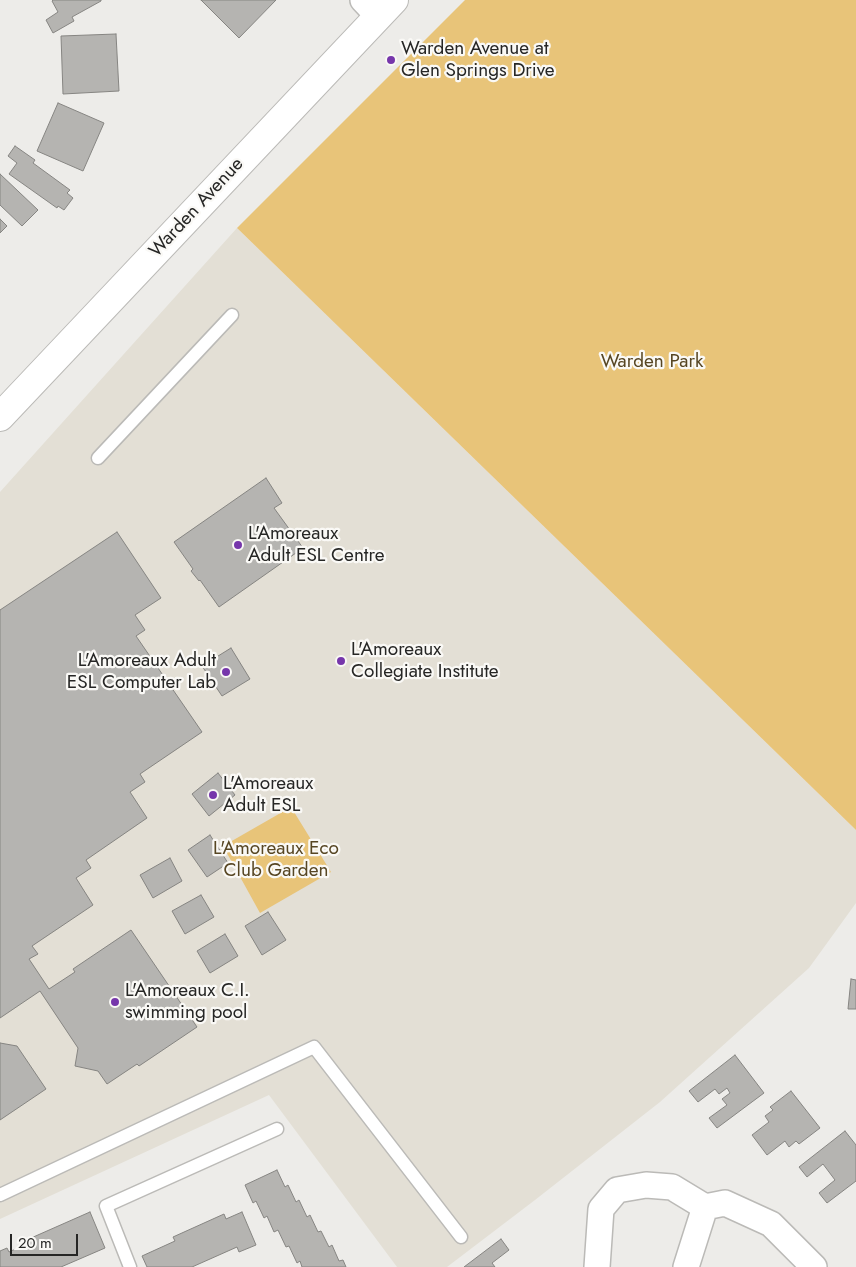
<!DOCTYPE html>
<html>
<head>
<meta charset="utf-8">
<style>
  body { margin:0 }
  #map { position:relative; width:856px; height:1267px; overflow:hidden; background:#edece9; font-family:Jost,sans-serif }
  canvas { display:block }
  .scale { position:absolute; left:10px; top:1234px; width:68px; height:22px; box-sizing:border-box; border:2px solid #262625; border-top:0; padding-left:6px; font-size:15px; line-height:18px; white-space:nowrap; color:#262625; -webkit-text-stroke:4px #faf9f6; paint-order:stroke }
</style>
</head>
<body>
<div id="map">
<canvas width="856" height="1267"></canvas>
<div class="scale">20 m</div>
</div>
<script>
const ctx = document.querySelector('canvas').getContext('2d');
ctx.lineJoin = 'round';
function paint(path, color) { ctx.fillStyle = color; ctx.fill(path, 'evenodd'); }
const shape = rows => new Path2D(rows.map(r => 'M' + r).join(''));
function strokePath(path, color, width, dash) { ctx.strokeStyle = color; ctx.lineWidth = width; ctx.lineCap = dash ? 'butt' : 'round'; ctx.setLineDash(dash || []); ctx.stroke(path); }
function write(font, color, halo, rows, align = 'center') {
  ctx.font = font + ' Jost,sans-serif'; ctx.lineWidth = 4.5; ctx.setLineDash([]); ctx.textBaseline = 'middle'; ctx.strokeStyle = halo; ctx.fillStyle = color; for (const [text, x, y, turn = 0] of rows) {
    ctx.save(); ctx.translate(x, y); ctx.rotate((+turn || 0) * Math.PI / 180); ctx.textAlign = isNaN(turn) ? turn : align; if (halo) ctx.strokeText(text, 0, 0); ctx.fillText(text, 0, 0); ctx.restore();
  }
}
paint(shape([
  [237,228,856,830,856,903,809,968,660,1102,535,1200,447,1267,397,1267,269,1095,0,1219,0,492]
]), '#e3dfd5');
paint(shape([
  [465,0,856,0,856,830,237,228],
  [291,807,331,872,260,913,223,846]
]), '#e8c479');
const building = shape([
  [53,0,101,0,101,1,72,17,74,21,53,33,46,20,58,12,52,1,53,0],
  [201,0,276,0,239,38,201,0],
  [116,34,119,91,63,94,61,36,116,34],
  [58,103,104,123,83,171,37,151,58,103],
  [15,146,35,160,33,163,70,190,67,193,73,198,64,210,58,206,57,208,9,174,17,163,8,156,15,146],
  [0,174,38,210,22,226,0,205,0,174],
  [0,219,7,226,0,233,0,219],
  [266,478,282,503,274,508,303,548,219,607,200,580,199,581,191,571,193,569,174,542,266,478],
  [117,532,161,598,135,615,145,630,136,636,202,732,140,774,145,782,130,792,147,818,86,860,91,868,76,878,93,905,32,946,38,954,29,959,49,989,75,972,73,969,131,930,197,1027,139,1066,137,1064,107,1084,98,1071,75,1066,78,1048,40,991,0,1018,0,610,117,532],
  [231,648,250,679,222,696,202,666,231,648],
  [218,773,235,795,209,816,192,794,218,773],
  [210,835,228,863,207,877,188,850,210,835],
  [170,858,182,881,153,898,140,875,170,858],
  [201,895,214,917,185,934,172,911,201,895],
  [268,912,286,940,262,955,245,926,268,912],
  [225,934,238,956,210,973,197,951,225,934],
  [851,979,856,980,856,1009,848,1009,851,979],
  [0,1043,17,1046,46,1089,0,1120,0,1043],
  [735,1055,764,1093,717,1128,709,1118,727,1105,722,1099,730,1093,727,1088,719,1094,715,1089,698,1102,689,1091,735,1055],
  [791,1091,820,1128,799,1144,796,1141,789,1147,785,1141,767,1155,752,1135,769,1122,765,1116,773,1110,770,1107,791,1091],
  [845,1131,856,1145,856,1181,827,1203,819,1193,835,1180,823,1164,807,1177,799,1167,845,1131],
  [277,1170,285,1187,288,1185,296,1202,299,1200,307,1217,310,1215,318,1232,321,1231,329,1247,332,1245,339,1261,343,1260,346,1267,302,1267,300,1261,297,1263,289,1246,286,1247,278,1230,274,1232,267,1216,264,1218,256,1201,253,1203,245,1185,277,1170],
  [90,1212,105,1248,61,1267,0,1267,0,1251,7,1248,9,1252,24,1245,22,1242,90,1212],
  [242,1212,256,1245,239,1252,237,1247,192,1267,147,1267,142,1256,175,1241,173,1237,224,1214,226,1219,242,1212],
  [501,1239,509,1250,492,1263,495,1267,464,1267,501,1239]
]);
paint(building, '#b5b4b1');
strokePath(building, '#868582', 1);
const service = shape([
  [98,458,232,315],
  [0,1195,314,1047,461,1237],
  [130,1267,106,1206,277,1129]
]);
const minor = shape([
  [363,0,378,16],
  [597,1267,601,1209,617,1190,646,1185,672,1187,705,1207,725,1203,771,1224,814,1267],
  [686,1267,705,1207]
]);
const secondary = shape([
  [0,417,394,0]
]);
strokePath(service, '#bbbab7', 15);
strokePath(minor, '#bbbab7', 28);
strokePath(secondary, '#bbbab7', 30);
strokePath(service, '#fff', 12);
strokePath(minor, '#fff', 25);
strokePath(secondary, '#fff', 28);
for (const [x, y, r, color] of [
  [391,60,5,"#7636ab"],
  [238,545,5,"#7636ab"],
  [341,661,5,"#7636ab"],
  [226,672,5,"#7636ab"],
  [213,795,5,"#7636ab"],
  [115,1002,5,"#7636ab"]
]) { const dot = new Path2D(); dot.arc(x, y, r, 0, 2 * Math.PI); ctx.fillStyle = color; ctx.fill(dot); strokePath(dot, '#faf9f6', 2); }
write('19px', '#262625', '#faf9f6', [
  ["Warden Avenue at",401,49],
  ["Glen Springs Drive",401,71],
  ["L'Amoreaux",248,534],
  ["Adult ESL Centre",248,556],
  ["L'Amoreaux",351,650],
  ["Collegiate Institute",351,672],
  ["L'Amoreaux Adult",216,661,"right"],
  ["ESL Computer Lab",216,683,"right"],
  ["L'Amoreaux",223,784],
  ["Adult ESL",223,806],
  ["L'Amoreaux C.I.",125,991],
  ["swimming pool",125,1013]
], 'left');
write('19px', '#262625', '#faf9f6', [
  ["Warden Avenue",197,208,-47]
]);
write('19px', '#574623', '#faf9f6', [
  ["Warden Park",652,362],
  ["L'Amoreaux Eco",276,849],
  ["Club Garden",276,871]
]);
</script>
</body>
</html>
